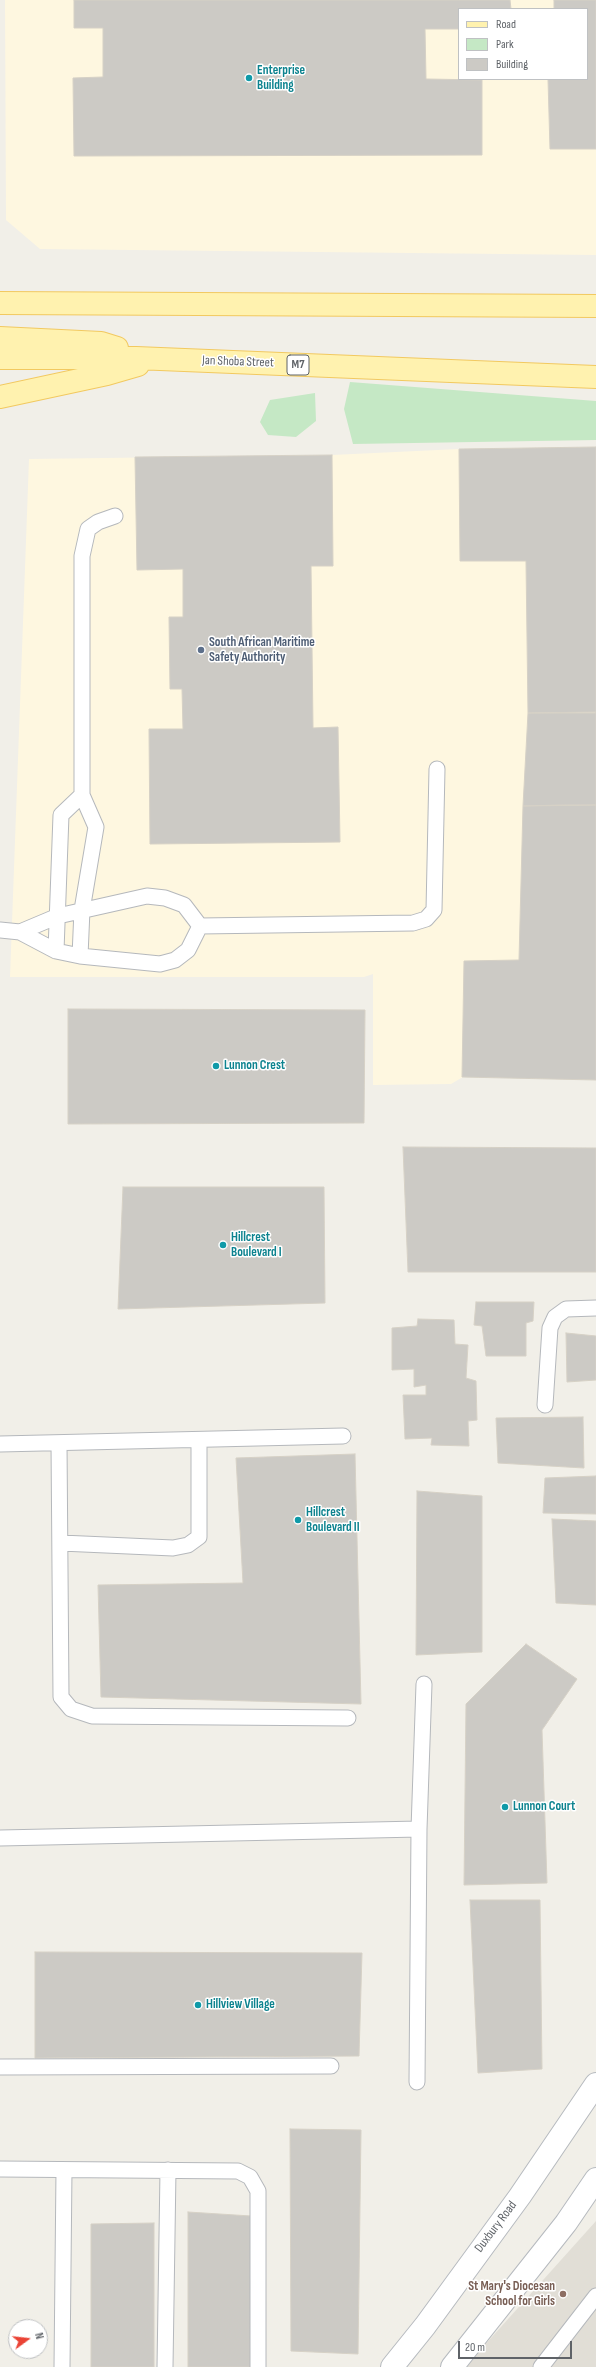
<!DOCTYPE html>
<html>
<head>
<meta charset="utf-8">
<style>
  body { margin:0 }
  #map { position:relative; width:596px; height:2367px; overflow:hidden; background:#f1efe8; font-family:"Sofia Sans Condensed",sans-serif }
  canvas { display:block }
  .legend { position:absolute; left:458px; top:8px; width:130px; height:72px; box-sizing:border-box; background:#fff; border:1px solid #bfc1c3; margin:0; padding:5px 7px; list-style:none; font-size:12px; color:#5f6368 }
  .legend li { display:flex; align-items:center; gap:8px; height:20px }
  .legend b { width:20px; border:1px solid #bfc1c3 }
  .north { position:absolute; left:8px; top:2319px; width:40px; height:40px; box-sizing:border-box; background:#fff; border:1px solid #bfc1c3; border-radius:50%; rotate:75deg; font-size:11px; font-weight:700; line-height:16px; text-align:center; color:#5f6368 }
  .north::after { content:''; display:block; margin:auto; width:14px; height:18px; background:#ea4335; clip-path:polygon(50% 0,100% 100%,50% 72%,0 100%) }
  .scale { position:absolute; left:458px; top:2341px; width:114px; height:18px; box-sizing:border-box; border:2px solid #5f6368; border-top:0; padding-left:5px; font-size:12px; line-height:14px; white-space:nowrap; color:#5f6368; -webkit-text-stroke:3px #fff; paint-order:stroke }
</style>
</head>
<body>
<div id="map">
<canvas width="596" height="2367"></canvas>
<ul class="legend">
<li><b style="height:5px;background:#fff2af"></b>Road</li>
<li><b style="height:11px;background:#c5e8c5"></b>Park</li>
<li><b style="height:11px;background:#cccac5"></b>Building</li>
</ul>
<div class="north">N</div>
<div class="scale">20 m</div>
</div>
<script>
const ctx = document.querySelector('canvas').getContext('2d');
ctx.lineJoin = 'round';
function paint(path, color) { ctx.fillStyle = color; ctx.fill(path, 'evenodd'); }
const shape = rows => new Path2D(rows.map(r => 'M' + r).join(''));
function strokePath(path, color, width, dash) { ctx.strokeStyle = color; ctx.lineWidth = width; ctx.lineCap = dash ? 'butt' : 'round'; ctx.setLineDash(dash || []); ctx.stroke(path); }
function write(font, color, halo, rows, align = 'center') {
  ctx.font = font + ' "Sofia Sans Condensed",sans-serif'; ctx.lineWidth = 3; ctx.setLineDash([]); ctx.textBaseline = 'middle'; ctx.strokeStyle = halo; ctx.fillStyle = color; for (const [text, x, y, turn = 0] of rows) {
    ctx.save(); ctx.translate(x, y); ctx.rotate((+turn || 0) * Math.PI / 180); ctx.textAlign = isNaN(turn) ? turn : align; if (halo) ctx.strokeText(text, 0, 0); ctx.fillText(text, 0, 0); ctx.restore();
  }
}
paint(shape([
  [5,0,596,0,596,255,40,249,6,220],
  [459,9,587,9,587,79,459,79],
  [596,447,596,1080,463,1077,451,1084,373,1085,373,974,364,977,10,977,29,459,332,455,459,449]
]), '#fef7e0');
paint(shape([
  [596,2221,596,2367,465,2367]
]), '#e1ded6');
paint(shape([
  [350,382,596,401,596,440,353,444,344,409],
  [315,393,316,421,296,437,268,435,260,422,270,400]
]), '#c5e8c5');
const building = shape([
  [74,0,510,0,511,9,459,9,459,29,425,29,426,79,482,80,482,155,74,156,73,78,103,77,103,28,74,28,74,0],
  [554,0,596,0,596,149,550,149,548,79,587,79,587,9,554,9,554,0],
  [596,447,596,713,528,713,526,561,460,561,459,449,596,447],
  [332,455,333,566,311,566,313,728,338,727,340,842,150,844,149,729,183,729,182,689,170,689,169,617,183,617,183,569,137,570,135,457,332,455],
  [596,712,596,805,523,806,528,713,596,712],
  [559,805,596,805,596,1080,462,1077,464,961,519,960,523,806,559,805],
  [68,1009,365,1010,364,1123,68,1124,68,1009],
  [403,1147,596,1148,596,1272,408,1272,403,1147],
  [123,1187,324,1187,325,1303,118,1309,123,1187],
  [476,1302,534,1302,533,1321,526,1323,526,1356,486,1356,482,1326,474,1325,476,1302],
  [418,1319,454,1320,455,1344,468,1345,466,1378,476,1381,477,1420,468,1421,469,1446,431,1445,432,1438,405,1439,403,1395,426,1395,426,1385,414,1387,414,1369,392,1370,392,1328,417,1326,418,1319],
  [566,1333,596,1336,596,1380,567,1382,566,1333],
  [583,1417,584,1468,498,1463,496,1418,583,1417],
  [355,1454,361,1704,101,1697,98,1585,243,1583,236,1458,355,1454],
  [596,1476,596,1514,543,1513,545,1478,596,1476],
  [417,1491,482,1496,482,1652,416,1655,417,1491],
  [552,1519,596,1521,596,1605,556,1603,552,1519],
  [526,1644,577,1679,542,1730,547,1883,464,1885,466,1704,526,1644],
  [470,1900,540,1900,542,2069,478,2073,470,1900],
  [35,1952,362,1953,359,2056,35,2058,35,1952],
  [290,2129,361,2130,358,2354,291,2351,290,2129],
  [188,2212,251,2216,250,2367,188,2367,188,2212],
  [154,2223,154,2367,91,2367,91,2224,154,2223]
]);
paint(building, '#cccac5');
strokePath(building, '#d6d1c6', 1);
const lane = shape([
  [200,926,413,923,426,919,434,910,437,769],
  [0,930,20,932,56,951,80,956,160,964,175,960,188,950,200,926],
  [20,932,58,916,147,896,165,898,184,905,200,926],
  [56,951,61,815,82,795],
  [80,956,82,910,96,827,82,795,82,556,88,529,98,522,115,516],
  [545,1405,550,1328,555,1317,566,1309,596,1308],
  [59,1443,61,1697,71,1709,92,1716,348,1718],
  [0,1444,343,1436],
  [61,1543,173,1548,188,1545,199,1537,199,1440],
  [0,1838,419,1829],
  [0,2067,331,2066],
  [417,2082,419,1829,424,1684],
  [0,2169,238,2171,250,2177,258,2191,258,2367],
  [62,2367,64,2170],
  [165,2367,168,2170],
  [541,2367,596,2296]
]);
const secondary = shape([
  [392,2367,425,2326,520,2196,596,2084],
  [452,2367,566,2223,596,2179]
]);
const primary = shape([
  [0,303,596,306],
  [0,338,101,343,117,348],
  [0,358,136,358,596,377],
  [0,397,107,374,138,365]
]);
strokePath(lane, '#b5b8bc', 17);
strokePath(secondary, '#b6babf', 24);
strokePath(primary, '#f2c960', 24);
strokePath(lane, '#fff', 15);
strokePath(secondary, '#fff', 22);
strokePath(primary, '#fff2af', 22);
for (const [x, y, r, color] of [
  [249,78,4,"#0f9aa8"],
  [201,650,4,"#5c6f8a"],
  [216,1066,4,"#0f9aa8"],
  [223,1245,4,"#0f9aa8"],
  [298,1520,4,"#0f9aa8"],
  [505,1807,4,"#0f9aa8"],
  [198,2005,4,"#0f9aa8"],
  [563,2294,4,"#8d6e63"]
]) { const dot = new Path2D(); dot.arc(x, y, r, 0, 2 * Math.PI); ctx.fillStyle = color; ctx.fill(dot); strokePath(dot, '#fff', 1.5); }
for (const [x, y, w] of [
  [298,365,22]
]) { const box = new Path2D(); box.roundRect(x - w / 2, y - 10, w, 20, 3); ctx.fillStyle = '#fff'; ctx.fill(box); strokePath(box, '#5f6368', 1); }
write('bold 12px', '#5f6368', null, [
  ["M7",298,365]
]);
write('bold 13px', '#0d838f', '#fff', [
  ["Enterprise",257,71],
  ["Building",257,86],
  ["Lunnon Crest",224,1066],
  ["Hillcrest",231,1238],
  ["Boulevard I",231,1253],
  ["Hillcrest",306,1513],
  ["Boulevard II",306,1528],
  ["Lunnon Court",513,1807],
  ["Hillview Village",206,2005]
], 'left');
write('13px', '#5f6368', '#fff', [
  ["Jan Shoba Street",238,362,2],
  ["Duxbury Road",496,2227,-53]
]);
write('bold 13px', '#4e5e75', '#fff', [
  ["South African Maritime",209,643],
  ["Safety Authority",209,658]
], 'left');
write('bold 13px', '#785e54', '#fff', [
  ["St Mary's Diocesan",555,2287],
  ["School for Girls",555,2302]
], 'right');
</script>
</body>
</html>
